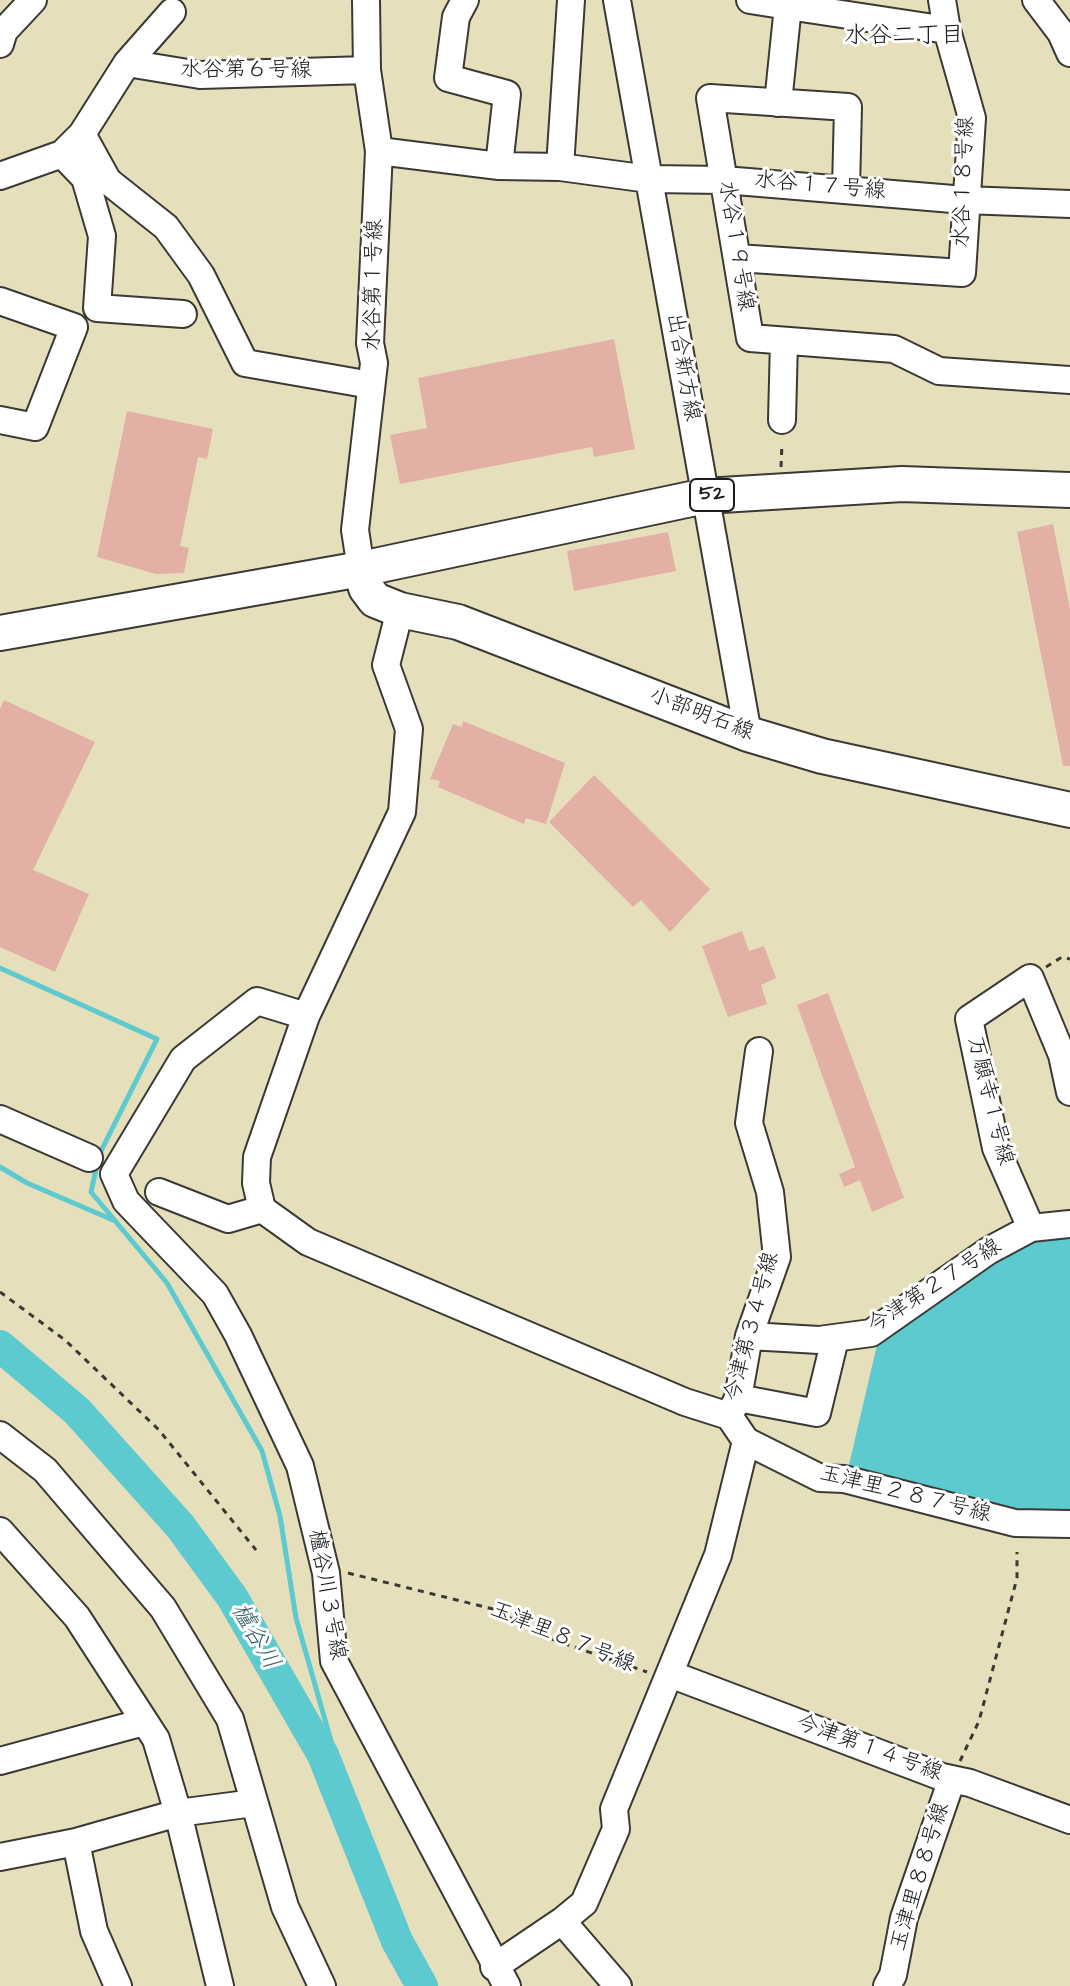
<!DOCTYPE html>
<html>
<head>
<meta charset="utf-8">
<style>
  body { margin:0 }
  canvas { display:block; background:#e6dfbb }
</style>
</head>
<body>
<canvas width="1070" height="1986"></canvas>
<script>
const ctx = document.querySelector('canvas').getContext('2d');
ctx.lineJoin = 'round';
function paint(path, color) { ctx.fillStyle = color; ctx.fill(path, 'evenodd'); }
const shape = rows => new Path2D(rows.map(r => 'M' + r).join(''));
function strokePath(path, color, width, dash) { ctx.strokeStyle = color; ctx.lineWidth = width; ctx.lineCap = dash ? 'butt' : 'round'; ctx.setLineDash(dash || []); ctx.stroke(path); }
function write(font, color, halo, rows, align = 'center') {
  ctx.font = font + ' "Architects Daughter","Klee One",sans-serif'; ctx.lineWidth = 6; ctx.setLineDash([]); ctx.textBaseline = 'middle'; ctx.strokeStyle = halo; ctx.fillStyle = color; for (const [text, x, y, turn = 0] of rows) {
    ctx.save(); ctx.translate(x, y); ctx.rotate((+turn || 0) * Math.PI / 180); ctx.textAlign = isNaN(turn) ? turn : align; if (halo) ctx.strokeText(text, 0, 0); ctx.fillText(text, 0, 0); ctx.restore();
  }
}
paint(shape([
  [1054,1234,1070,1237,1070,1516,1033,1515,847,1473,878,1341,920,1316,995,1260]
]), '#5dcad0');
strokePath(shape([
  [0,968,157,1039,99,1155],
  [97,1165,91,1192,167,1283,262,1451,280,1516,296,1618,335,1755,337,1786],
  [0,1167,27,1183,113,1220]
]), '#5dcad0', 5);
strokePath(shape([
  [0,1346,77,1411,180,1526,232,1597,323,1755,397,1941,422,1986]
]), '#5dcad0', 32);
paint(shape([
  [614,339,635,449,594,457,592,447,400,484,390,435,427,428,418,378],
  [127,411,213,429,207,459,198,457,180,546,189,548,184,573,156,574,97,557],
  [1053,524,1070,609,1070,766,1063,766,1017,532],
  [668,532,676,571,574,591,567,551],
  [4,700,95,742,33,870,89,894,55,972,0,947,0,709],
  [463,721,565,763,546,824,526,818,524,824,438,787,440,781,430,779,453,724,462,727],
  [594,775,710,889,670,932,641,900,633,907,549,822],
  [742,931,749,951,764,946,776,978,761,985,767,1004,728,1017,702,946],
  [828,993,904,1198,872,1212,860,1180,844,1187,839,1174,855,1167,797,1005]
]), '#e3b0a6');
const minor = shape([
  [465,0,456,17,448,78,507,94,499,166],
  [617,0,748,734],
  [750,0,788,6],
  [942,0,947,30],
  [1036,0,1061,33,1070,53],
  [0,44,4,31,33,0],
  [127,63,200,75,367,70],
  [82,134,108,181,166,227,201,275,245,363,371,385],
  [379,151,499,166,560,167,649,179,724,180,965,200,1070,204],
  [62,154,85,178,102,236,97,308,183,314],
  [560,167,571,0],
  [0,176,62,154,82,134,127,63,172,12],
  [846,189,848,107,710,98,750,338,894,349,939,371,1070,380],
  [737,258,962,273,972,118,947,30,788,6,778,103],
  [0,301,74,327,35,427,0,420],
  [782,420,784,341],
  [361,569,355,530,374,363,370,343,379,151,367,70,366,0],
  [400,610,386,665,409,729,402,812,306,1016,257,1157,256,1183,262,1209,308,1242,685,1402,729,1416],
  [306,1016,257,1001,183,1059,114,1174,126,1201,215,1294,238,1335,300,1466,326,1573,334,1661,507,1986],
  [0,1119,89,1158],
  [159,1192,228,1219,262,1209],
  [1031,1228,996,1148,969,1019,1030,978,1062,1055,1070,1092],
  [749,1336,819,1340,871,1333,988,1251,1031,1228,1070,1224],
  [738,1398,817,1413,835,1339],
  [729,1416,738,1398,749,1336,777,1257,770,1192,749,1123,759,1051],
  [0,1435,45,1470,163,1608,230,1719,285,1907,322,1986],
  [746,1441,820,1478,844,1479,1015,1523,1070,1524],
  [0,1531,77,1617,156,1739,178,1813,220,1986],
  [670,1674,942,1777,970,1783,1070,1820],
  [0,1761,144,1722],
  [76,1842,94,1931,118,1986],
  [0,1857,76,1842,178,1813,254,1803],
  [562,1921,584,1903,616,1829,614,1809,718,1555,746,1441,729,1416],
  [494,1967,562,1921,618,1986],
  [887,1986,893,1975,904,1918,952,1779]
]);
const major = shape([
  [361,569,366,588,375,600,400,610,458,622,748,734,822,756,1070,810],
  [0,633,361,569,705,496,902,484,1070,490]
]);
strokePath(minor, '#3a3934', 30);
strokePath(major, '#3a3934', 38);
strokePath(shape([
  [781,467,782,443],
  [1046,967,1062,957,1070,959],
  [0,1292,65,1340,159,1430,256,1550],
  [348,1573,493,1609,548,1638,647,1672],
  [960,1761,979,1721,1017,1578,1017,1552]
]), '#3a3934', 3, [6, 6]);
strokePath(minor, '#fff', 26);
strokePath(major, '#fff', 34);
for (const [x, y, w] of [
  [712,495,44]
]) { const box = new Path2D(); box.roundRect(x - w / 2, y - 16, w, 32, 6); ctx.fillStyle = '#fff'; ctx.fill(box); strokePath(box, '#1c1c1c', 2); }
write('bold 20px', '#1c1c1c', null, [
  ["52",712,495]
]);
write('22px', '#1c1c1c', '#fff', [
  ["水谷第６号線",246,71],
  ["水谷１８号線",965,182,-88],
  ["水谷１７号線",820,187,5],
  ["水谷１９号線",735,246,81],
  ["水谷第１号線",375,285,-89],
  ["出合新方線",682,367,80],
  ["小部明石線",701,715,21],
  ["万願寺１号線",989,1101,76],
  ["今津第２７号線",935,1287,-33],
  ["今津第３４号線",753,1327,-75],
  ["玉津里２８７号線",905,1495,14],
  ["櫨谷川３号線",326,1595,80],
  ["玉津里８７号線",562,1638,22],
  ["今津第１４号線",869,1749,20],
  ["玉津里８８号線",921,1877,-73]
]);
write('24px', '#1c1c1c', '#fff', [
  ["水谷二丁目",904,37]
]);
write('italic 24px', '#366264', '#fff', [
  ["櫨谷川",254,1637,60]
]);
</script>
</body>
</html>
